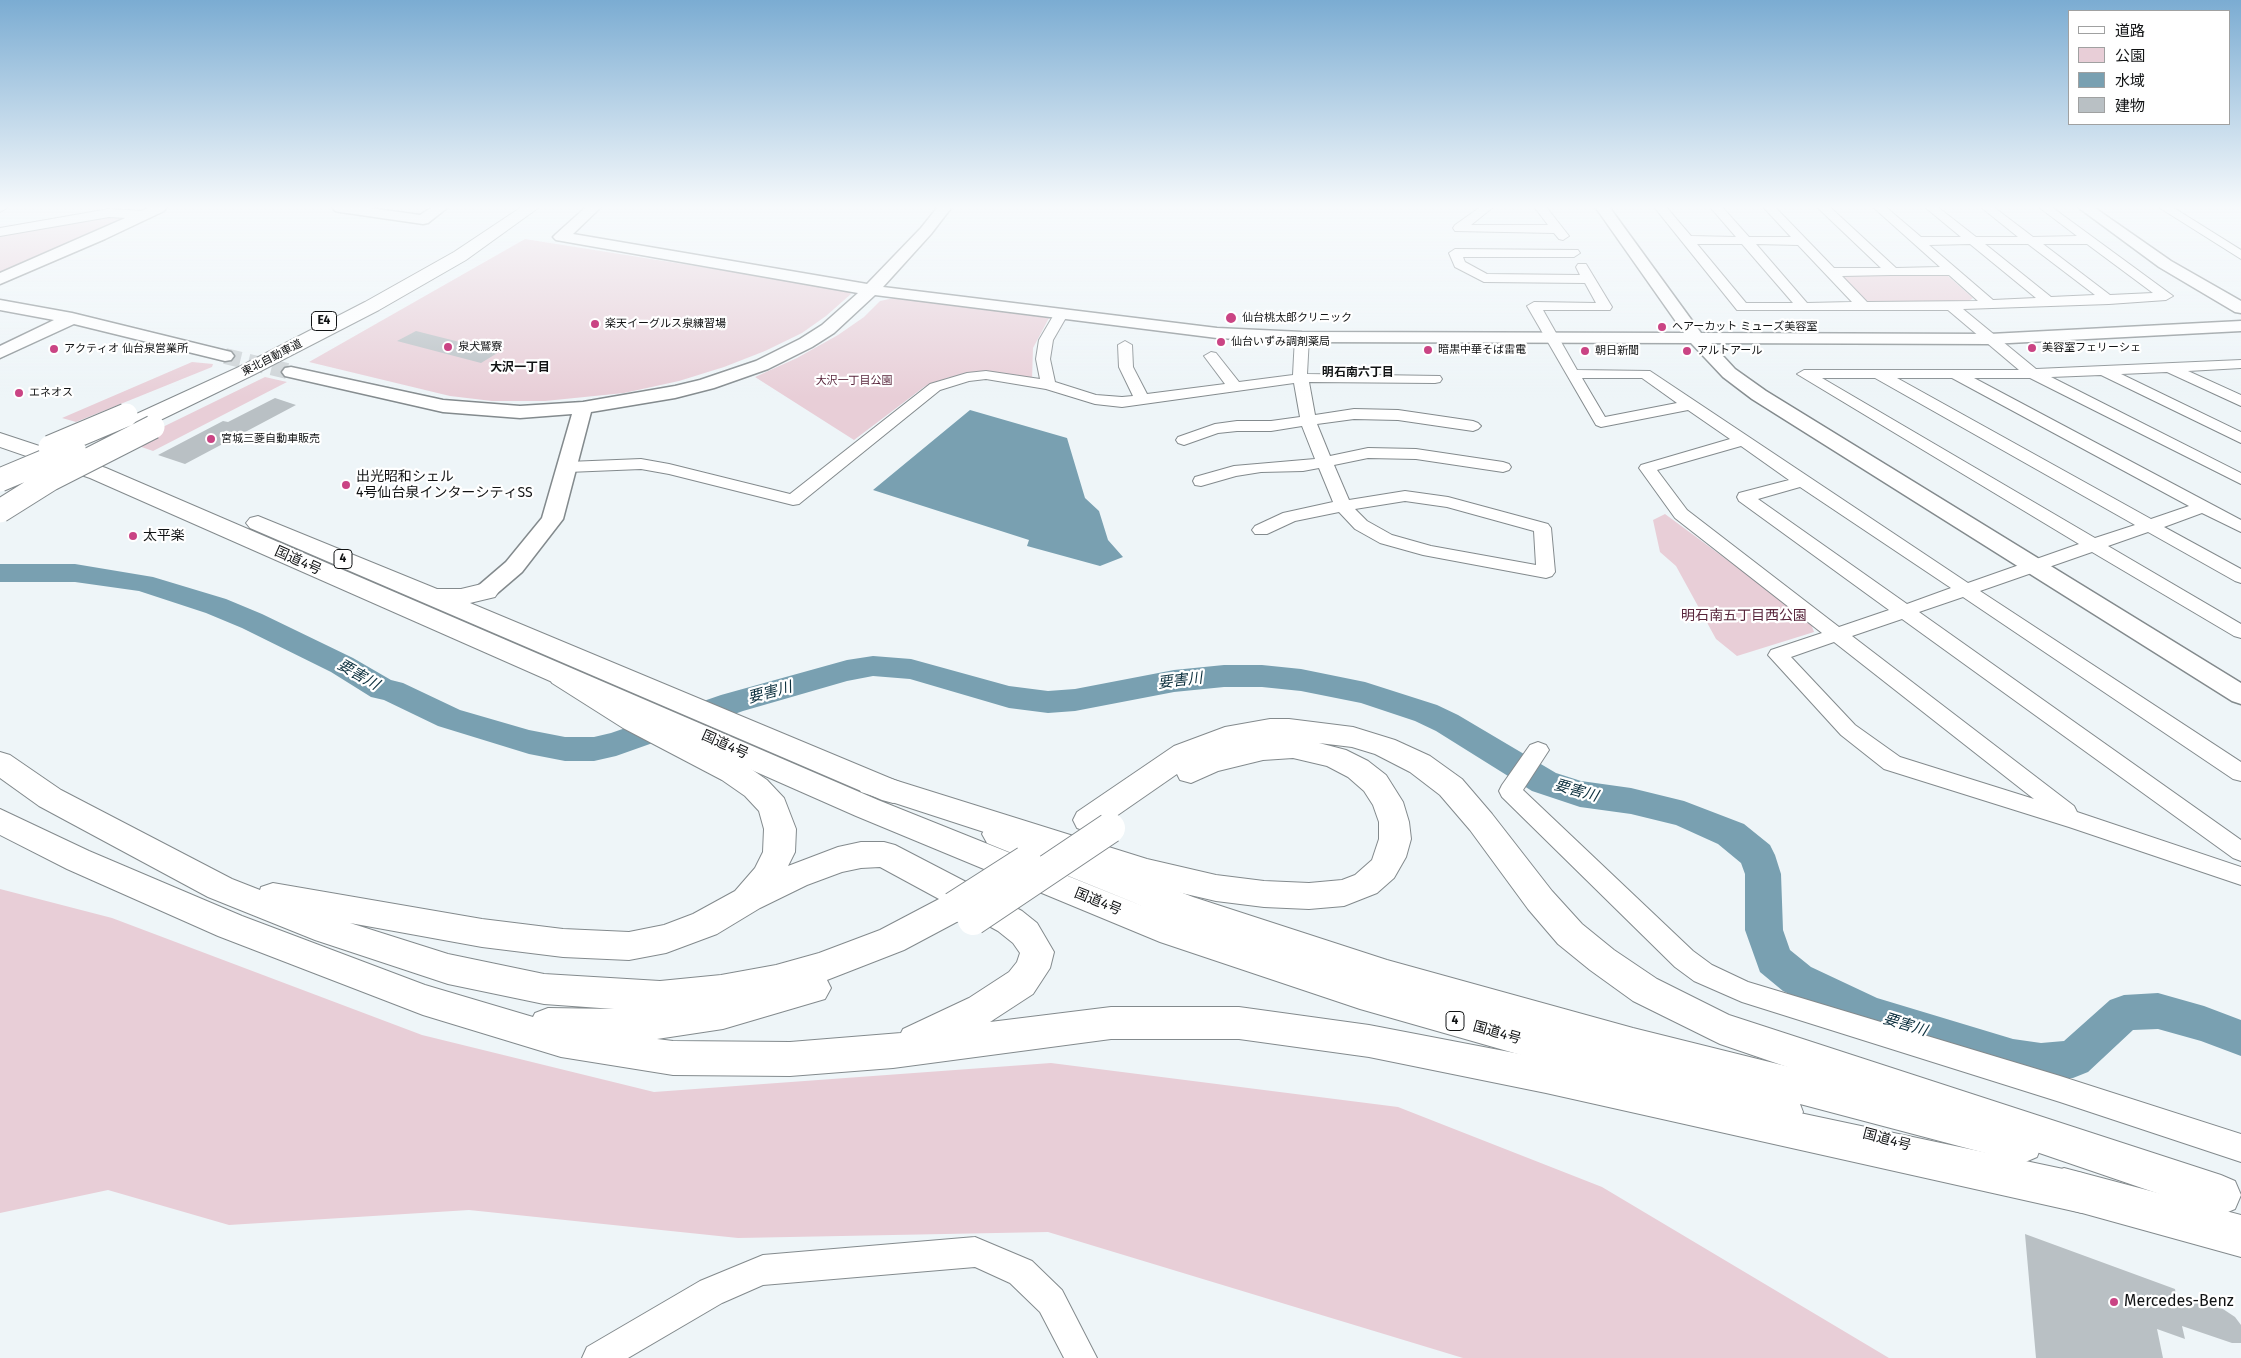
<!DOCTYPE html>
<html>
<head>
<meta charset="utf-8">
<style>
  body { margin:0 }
  #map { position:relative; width:2241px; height:1358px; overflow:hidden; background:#eef5f8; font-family:"Fira Sans","Noto Sans JP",sans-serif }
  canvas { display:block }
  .legend { position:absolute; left:2068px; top:10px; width:162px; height:115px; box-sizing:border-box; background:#fff; border:1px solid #a0a1a1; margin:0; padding:6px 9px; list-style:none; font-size:15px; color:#111314 }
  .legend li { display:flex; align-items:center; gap:10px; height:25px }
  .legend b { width:25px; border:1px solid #a0a1a1 }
</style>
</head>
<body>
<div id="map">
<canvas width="2241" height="1358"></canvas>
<ul class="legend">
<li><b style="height:6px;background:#fff"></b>道路</li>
<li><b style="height:14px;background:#e8ced7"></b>公園</li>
<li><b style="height:14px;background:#79a0b1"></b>水域</li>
<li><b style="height:14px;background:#b9c0c4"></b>建物</li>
</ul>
</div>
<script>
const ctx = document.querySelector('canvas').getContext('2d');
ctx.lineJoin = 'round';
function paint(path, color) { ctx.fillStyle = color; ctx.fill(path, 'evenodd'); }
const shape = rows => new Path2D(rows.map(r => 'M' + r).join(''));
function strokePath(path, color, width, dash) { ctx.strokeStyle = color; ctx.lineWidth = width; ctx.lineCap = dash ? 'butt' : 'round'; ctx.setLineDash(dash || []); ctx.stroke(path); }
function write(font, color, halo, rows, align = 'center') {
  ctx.font = font + ' "Fira Sans","Noto Sans JP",sans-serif'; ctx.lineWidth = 4.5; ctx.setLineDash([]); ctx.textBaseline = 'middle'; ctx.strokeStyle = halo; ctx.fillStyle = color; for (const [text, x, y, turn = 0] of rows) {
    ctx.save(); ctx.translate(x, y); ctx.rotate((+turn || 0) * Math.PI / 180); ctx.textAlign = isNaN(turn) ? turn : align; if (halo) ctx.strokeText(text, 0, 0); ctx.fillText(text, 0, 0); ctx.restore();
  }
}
paint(shape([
  [111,214,129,216,0,274,0,234],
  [525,239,847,290,851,294,826,316,802,333,765,351,724,367,679,381,624,393,545,401,492,401,450,396,309,362],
  [1935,273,1948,276,1973,298,1969,301,1871,302,1862,299,1842,279,1845,274],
  [894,298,1049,318,1033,348,1032,380,968,374,947,378,924,387,854,440,755,377,797,358,838,335,864,317,880,301],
  [192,362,213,364,212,367,76,422,62,418],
  [265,377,287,382,153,451,130,443],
  [1665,514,1810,621,1814,632,1737,656,1716,639,1676,566,1660,552,1653,520],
  [0,889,112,918,422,1035,654,1092,1051,1063,1398,1107,1602,1187,1889,1358,1463,1358,1048,1232,738,1238,469,1210,229,1225,108,1190,0,1213]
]), '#e8ced7');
paint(shape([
  [970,410,1067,438,1085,498,1099,511,1108,540,1123,557,1100,566,1027,546,1029,540,873,490]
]), '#79a0b1');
paint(shape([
  [0,564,75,564,153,577,226,599,262,614,353,658,391,680,403,683,460,710,529,730,565,737,594,737,611,733,721,695,847,660,873,656,911,659,1009,686,1048,691,1075,689,1174,670,1224,665,1262,665,1301,669,1365,682,1437,705,1458,715,1556,773,1581,781,1631,788,1684,801,1744,824,1770,845,1775,855,1781,874,1783,930,1790,950,1811,967,1877,998,2013,1039,2041,1043,2064,1041,2110,1000,2124,995,2158,993,2204,1006,2241,1020,2241,1056,2201,1041,2158,1029,2133,1030,2088,1072,2073,1078,2041,1081,2013,1077,1854,1026,1783,991,1760,972,1745,930,1745,874,1741,863,1718,844,1676,825,1631,814,1580,807,1532,791,1436,731,1415,721,1361,703,1301,691,1262,687,1224,687,1174,692,1075,711,1048,713,1009,708,910,679,873,676,847,681,743,711,616,756,594,761,565,761,529,754,438,726,384,700,371,697,331,672,242,628,206,613,139,591,75,582,0,582,0,564]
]), '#79a0b1');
paint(shape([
  [416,331,499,352,481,363,397,341],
  [275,398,296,405,185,464,158,455,223,421,228,422],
  [2025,1234,2175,1289,2176,1295,2223,1309,2235,1317,2241,1325,2241,1343,2232,1343,2182,1326,2185,1339,2157,1329,2163,1358,2036,1358]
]), '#b9c0c4');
strokePath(shape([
  [225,356,291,372]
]), '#cdd3d6', 16, [16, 8]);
const minor = shape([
  [0,208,7,208,0,212,0,208],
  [1479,208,1492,208,1471,225,1548,225,1535,208,1547,208,1569,236,1563,240,1559,239,1554,233,1455,231,1453,228,1455,225,1479,208],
  [1655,208,1667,208,1691,236,1736,237,1711,208,1723,208,1749,237,1791,237,1764,208,1776,208,1834,268,1881,268,1818,208,1831,208,1896,268,1940,267,1874,208,1887,208,1921,237,1961,237,1926,208,1939,208,1976,237,2018,237,1982,208,1995,208,2033,237,2077,236,2040,208,2053,208,2173,296,2166,300,2109,304,1963,309,2036,369,2241,360,2241,368,2188,371,2241,395,2241,406,2167,372,2121,374,2241,432,2241,443,2101,375,2051,377,2241,473,2241,484,2030,378,1974,378,2241,520,2241,532,2202,513,2164,527,2241,569,2241,583,2235,581,2148,532,2108,546,2241,624,2241,638,2234,636,2092,552,1980,591,2241,762,2241,781,2233,779,1963,597,1919,612,2241,840,2241,861,2233,858,1902,619,1852,636,2074,806,2077,812,2241,867,2241,885,2069,827,1884,769,1841,735,1768,655,1771,650,1822,633,1675,518,1639,468,1641,465,1730,439,1688,410,1601,427,1596,425,1527,306,1534,302,1596,303,1585,283,1484,282,1455,267,1449,253,1455,249,1578,250,1580,253,1574,257,1463,257,1465,262,1487,274,1580,275,1576,267,1578,264,1586,264,1612,307,1610,310,1543,310,1577,370,1650,371,1968,583,2079,544,1797,374,1804,370,2019,370,1948,310,1737,310,1655,208],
  [1697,244,1742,244,1793,303,1746,303,1697,244],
  [1756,244,1798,245,1852,302,1807,303,1756,244],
  [1970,244,2036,298,1993,300,1929,245,1970,244],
  [1985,244,2028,244,2095,295,2051,297,1985,244],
  [2043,244,2087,244,2153,293,2110,295,2043,244],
  [1891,275,1949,275,1978,301,1867,302,1842,276,1891,275],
  [1582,378,1642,378,1677,403,1605,417,1582,378],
  [1822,378,1875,378,2135,525,2095,538,1822,378],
  [1897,378,1952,378,2189,506,2151,519,1897,378],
  [1741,446,1789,480,1739,493,1737,497,1739,501,1889,610,1839,627,1687,510,1657,470,1741,446],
  [1800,487,1951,588,1907,604,1758,499,1800,487],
  [1834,642,2034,799,1900,757,1855,725,1791,657,1834,642],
  [2160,208,2174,208,2241,250,2241,259,2160,208],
  [109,209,145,211,151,215,145,219,109,217,0,236,0,228,109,209],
  [1061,310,1068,314,1053,340,1050,359,1055,382,1096,395,1122,397,1133,396,1119,367,1118,345,1125,341,1132,345,1133,367,1147,394,1225,384,1204,356,1211,352,1216,353,1239,382,1293,375,1295,337,1302,333,1309,337,1307,374,1440,376,1442,379,1440,382,1435,383,1309,382,1315,415,1354,409,1398,410,1473,421,1478,423,1481,426,1478,429,1473,431,1398,420,1354,419,1317,424,1330,456,1368,448,1416,449,1503,462,1509,464,1511,467,1509,470,1503,472,1416,459,1368,458,1334,465,1349,500,1405,491,1448,497,1548,524,1551,528,1555,572,1552,576,1546,578,1423,555,1380,543,1355,529,1339,512,1295,521,1267,534,1255,534,1252,530,1255,526,1283,513,1333,502,1319,468,1303,471,1261,472,1236,476,1201,486,1195,485,1193,481,1195,477,1234,466,1315,459,1302,426,1271,431,1237,431,1218,433,1184,445,1178,443,1176,440,1178,437,1215,424,1237,421,1271,421,1300,417,1294,383,1122,407,1095,404,1046,389,986,379,969,381,940,390,799,504,793,505,669,474,641,469,568,472,562,470,560,467,562,464,568,462,641,459,669,464,790,494,930,384,967,373,986,371,1040,379,1036,359,1039,340,1056,311,1061,310],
  [1405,501,1447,507,1534,531,1536,565,1431,546,1392,535,1367,521,1355,509,1405,501],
  [1538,742,1546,745,1549,750,1523,790,1693,951,1712,965,1748,982,2060,1076,2241,1134,2241,1162,2060,1102,1742,1002,1694,981,1675,967,1502,797,1499,791,1502,785,1530,745,1538,742],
  [975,1237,1032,1261,1062,1290,1097,1358,1064,1358,1040,1312,1010,1283,975,1267,763,1285,722,1303,628,1358,582,1358,587,1347,700,1281,763,1255,975,1237]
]);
const tertiary = shape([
  [148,208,166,208,164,211,105,239,0,284,0,273,148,208],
  [333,208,369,208,420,215,431,208,447,208,428,223,423,224,340,212,335,211,333,208],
  [585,208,600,208,573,234,867,284,921,228,937,208,951,208,931,234,883,287,1217,328,1302,332,1684,333,1596,208,1610,208,1701,333,1990,334,2241,321,2241,331,1990,344,1711,343,1735,369,1766,391,2241,683,2241,704,2232,701,1752,399,1723,377,1691,343,1302,342,1217,338,875,295,834,333,812,347,768,369,714,388,675,398,591,412,563,519,522,572,494,596,486,598,478,596,474,591,478,586,506,562,542,518,572,414,520,418,443,412,285,376,282,372,285,368,291,367,443,400,520,406,583,402,675,386,700,380,756,361,800,339,822,325,858,293,556,240,553,237,556,234,585,208],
  [2079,208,2095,208,2171,261,2241,301,2241,313,2235,312,2159,267,2079,208],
  [0,300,72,313,231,352,234,356,231,360,225,361,74,324,0,358,0,346,54,320,0,310,0,300]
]);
const trunk = shape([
  [0,433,106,468,878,800,1145,907,987,843,982,834,987,825,998,822,1193,897,1387,960,1633,1028,2023,1125,2037,1131,2042,1144,2037,1157,2023,1163,1800,1104,1803,1112,1797,1125,1784,1130,1360,1009,1160,942,856,816,90,478,0,447,0,433],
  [258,516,437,589,461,589,486,583,495,585,499,591,495,597,470,603,904,784,908,792,904,800,893,803,882,800,250,528,246,523,250,518,258,516],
  [2064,1168,2241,1215,2241,1257,2064,1208,2050,1202,2044,1188,2050,1174,2064,1168]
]);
const motorway = shape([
  [520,208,538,208,466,260,379,310,255,374,148,426,140,427,132,426,129,421,132,416,241,366,365,302,454,252,520,208],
  [562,667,572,669,643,714,744,764,767,780,784,798,796,829,795,852,788,866,838,847,861,842,884,842,895,845,1022,911,1037,923,1054,952,1050,968,1033,994,990,1022,1111,1007,1239,1007,1369,1025,1546,1059,2082,1173,2096,1179,2102,1193,2096,1207,2082,1213,1546,1093,1369,1057,1239,1039,1111,1039,893,1068,790,1076,673,1075,561,1057,423,1015,218,936,67,869,0,835,0,809,89,851,242,916,425,985,533,1017,535,1013,548,1008,614,1009,544,1004,448,984,315,940,208,897,39,806,0,778,0,752,10,755,61,790,232,879,260,890,261,887,273,883,482,919,563,929,629,932,664,925,693,914,735,891,755,868,763,852,764,829,759,811,745,796,722,780,623,728,552,683,548,676,552,669,562,667],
  [880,867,939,899,880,930,819,953,776,965,721,975,660,981,544,974,448,954,350,923,482,947,563,957,629,960,666,953,717,934,760,908,807,885,842,872,861,868,880,867],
  [967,914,998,931,1013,943,1020,953,1017,962,1009,972,969,998,903,1029,901,1033,790,1042,673,1041,657,1039,723,1029,825,999,831,988,827,980,904,950,966,917,967,914],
  [1270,719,1289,719,1353,727,1395,740,1430,756,1462,779,1492,814,1552,891,1582,924,1614,950,1657,979,1729,1015,2221,1175,2235,1181,2241,1195,2235,1209,2221,1215,1720,1044,1633,1001,1590,970,1558,944,1528,909,1470,830,1440,795,1410,772,1375,754,1352,747,1319,743,1346,750,1368,761,1386,775,1403,802,1409,822,1411,839,1406,857,1394,878,1377,893,1344,906,1309,909,1264,907,1216,901,1147,885,861,792,857,784,861,776,872,773,1147,859,1216,875,1264,881,1309,883,1342,880,1355,875,1372,860,1379,839,1379,822,1373,805,1364,791,1348,777,1327,766,1293,758,1263,760,1218,771,1191,783,1180,780,1177,774,1099,828,1088,832,1077,828,1073,820,1077,812,1174,746,1225,727,1270,719]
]);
strokePath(minor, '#838a8d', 2);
strokePath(tertiary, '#838a8d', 3);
strokePath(trunk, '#838a8d', 2);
strokePath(motorway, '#838a8d', 2);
paint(minor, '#fff');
paint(tertiary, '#fff');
paint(trunk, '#fff');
paint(motorway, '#fff');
const motorwayBridgeFar1 = shape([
  [50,447,126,415],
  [0,480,74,449],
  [0,511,51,479,153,427]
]);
const motorwayBridge = shape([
  [954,907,1026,861],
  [973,920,1110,828]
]);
strokePath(motorwayBridgeFar1, '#838a8d', 25, []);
strokePath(motorwayBridge, '#838a8d', 32, []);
strokePath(motorwayBridgeFar1, '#fff', 23);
strokePath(motorwayBridge, '#fff', 30);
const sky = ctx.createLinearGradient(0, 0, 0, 398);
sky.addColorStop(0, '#7bacd2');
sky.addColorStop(0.52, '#f7fafc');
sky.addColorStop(1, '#f7fafc00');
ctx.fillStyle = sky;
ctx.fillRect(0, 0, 2241, 398);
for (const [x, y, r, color] of [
  [1231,318,6,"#ca4484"],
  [595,324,5,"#ca4484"],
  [1662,327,5,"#ca4484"],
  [1221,342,5,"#ca4484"],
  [448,347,5,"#ca4484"],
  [2032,348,5,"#ca4484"],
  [54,349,5,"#ca4484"],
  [1428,350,5,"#ca4484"],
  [1585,351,5,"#ca4484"],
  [1687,351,5,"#ca4484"],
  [19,393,5,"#ca4484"],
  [211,439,5,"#ca4484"],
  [346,485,5,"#ca4484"],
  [133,536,5,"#ca4484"],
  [2114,1302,5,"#ca4484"]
]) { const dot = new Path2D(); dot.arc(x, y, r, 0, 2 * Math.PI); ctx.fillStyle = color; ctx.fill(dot); strokePath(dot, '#fff', 2); }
write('11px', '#111314', '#fff', [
  ["仙台桃太郎クリニック",1242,318],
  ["楽天イーグルス泉練習場",605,324],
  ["ヘアーカット ミューズ美容室",1672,327],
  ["仙台いずみ調剤薬局",1231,342],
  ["泉犬鷲寮",458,347],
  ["美容室フェリーシェ",2042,348],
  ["アクティオ 仙台泉営業所",64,349],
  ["暗黒中華そば雷電",1438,350],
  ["朝日新聞",1595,351],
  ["アルトアール",1697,351],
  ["エネオス",29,393],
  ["宮城三菱自動車販売",221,439]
], 'left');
write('11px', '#111314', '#fff', [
  ["東北自動車道",272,358,-27]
]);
write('11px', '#59263c', '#fff', [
  ["大沢一丁目公園",854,381]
]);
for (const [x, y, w] of [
  [324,321,25],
  [343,559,18],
  [1455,1021,18]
]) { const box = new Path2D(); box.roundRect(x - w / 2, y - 9.5, w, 19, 4); ctx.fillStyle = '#fff'; ctx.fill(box); strokePath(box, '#111314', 1); }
write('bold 12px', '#111314', null, [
  ["E4",324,321],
  ["4",343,559],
  ["4",1455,1021]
]);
write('bold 12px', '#111314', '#fff', [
  ["大沢一丁目",520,368],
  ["明石南六丁目",1358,373]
]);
write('14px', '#111314', '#fff', [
  ["出光昭和シェル",356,477],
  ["4号仙台泉インターシティSS",356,493],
  ["太平楽",143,536]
], 'left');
write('14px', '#111314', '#fff', [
  ["国道4号",298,561,24],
  ["国道4号",725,745,24],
  ["国道4号",1098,902,22],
  ["国道4号",1497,1033,16],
  ["国道4号",1887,1140,15]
]);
write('14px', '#59263c', '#fff', [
  ["明石南五丁目西公園",1744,616]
]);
write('italic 15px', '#0a2e3c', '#fff', [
  ["要害川",358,675,30],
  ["要害川",1180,681,-7],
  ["要害川",770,693,-15],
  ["要害川",1576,791,16],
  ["要害川",1905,1025,17]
]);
write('16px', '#111314', '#fff', [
  ["Mercedes-Benz",2124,1302]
], 'left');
</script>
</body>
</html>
